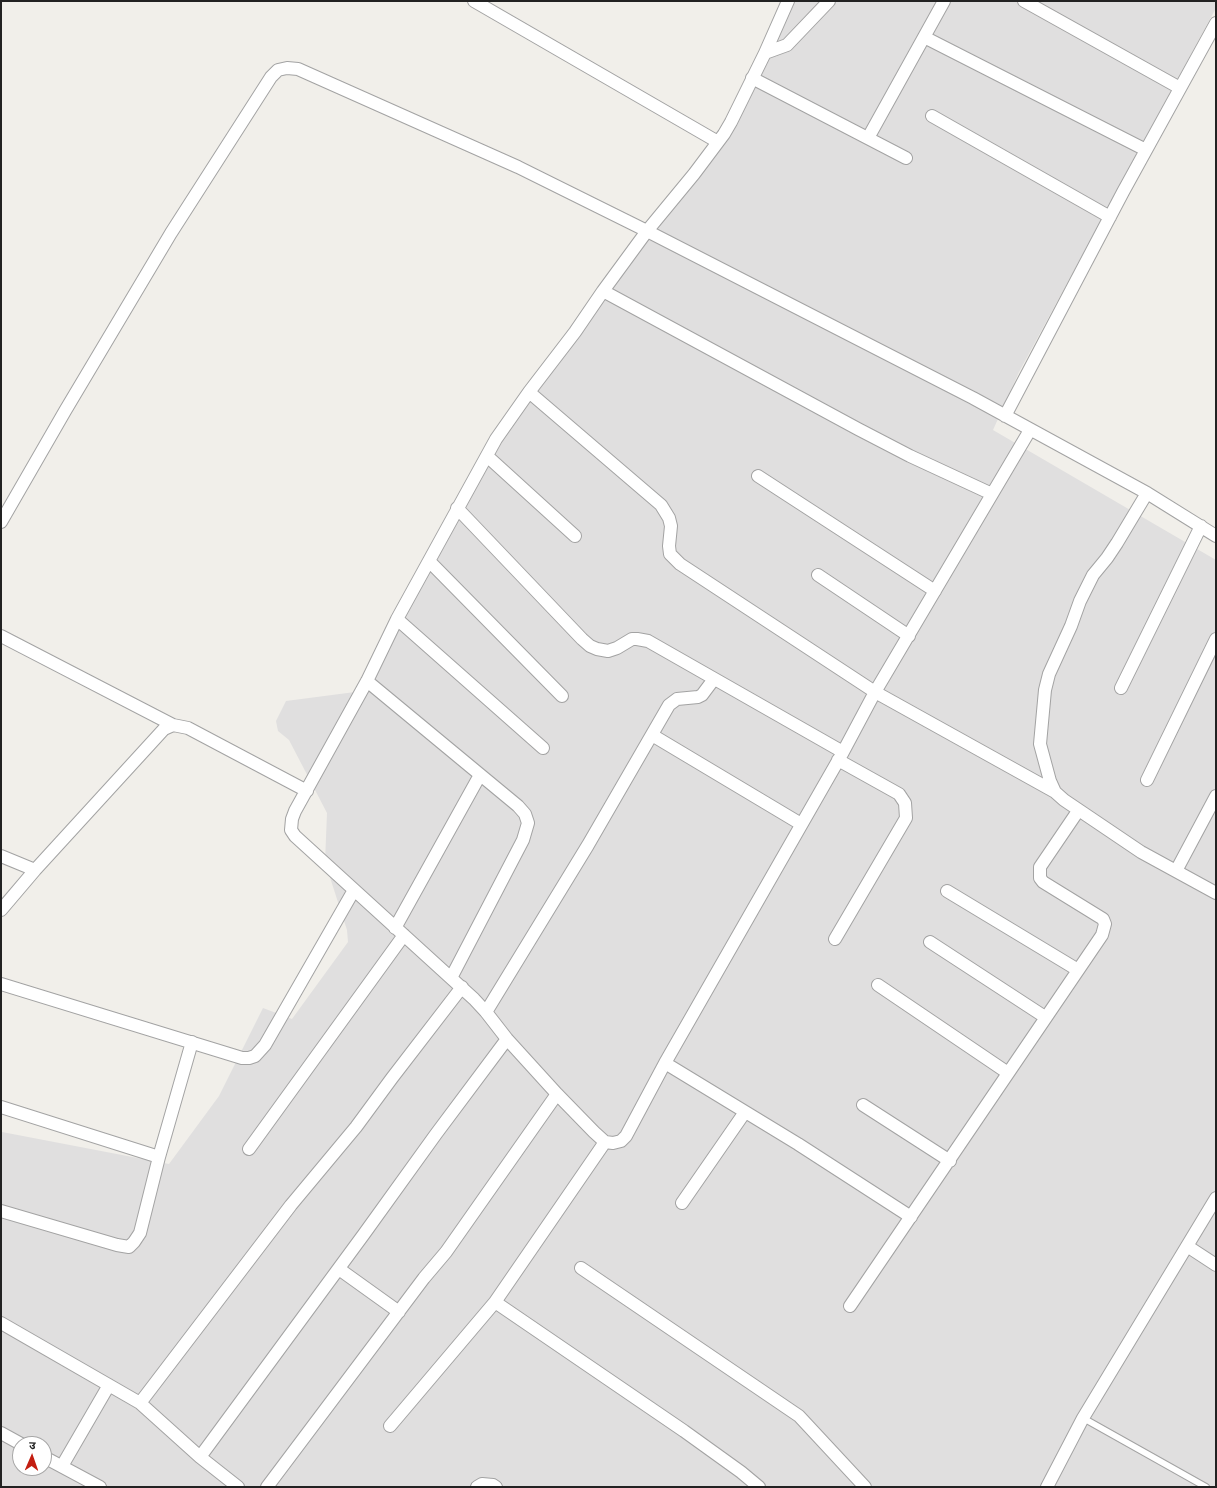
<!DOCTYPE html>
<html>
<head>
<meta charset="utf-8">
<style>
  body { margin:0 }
  #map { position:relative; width:1217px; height:1488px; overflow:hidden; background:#f1efea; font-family:"Titillium Web","Noto Sans Devanagari",sans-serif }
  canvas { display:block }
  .frame { position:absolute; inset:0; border:2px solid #222; pointer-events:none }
  .north { position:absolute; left:12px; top:1436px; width:40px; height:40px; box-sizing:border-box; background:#fff; border:1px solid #a7a7a7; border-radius:50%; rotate:2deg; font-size:11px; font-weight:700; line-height:16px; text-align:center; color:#222 }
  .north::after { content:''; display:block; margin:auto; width:14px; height:18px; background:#c31e11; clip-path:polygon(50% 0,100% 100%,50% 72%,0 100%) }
</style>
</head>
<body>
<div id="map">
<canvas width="1217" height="1488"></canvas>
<div class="frame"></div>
<div class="north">उ</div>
</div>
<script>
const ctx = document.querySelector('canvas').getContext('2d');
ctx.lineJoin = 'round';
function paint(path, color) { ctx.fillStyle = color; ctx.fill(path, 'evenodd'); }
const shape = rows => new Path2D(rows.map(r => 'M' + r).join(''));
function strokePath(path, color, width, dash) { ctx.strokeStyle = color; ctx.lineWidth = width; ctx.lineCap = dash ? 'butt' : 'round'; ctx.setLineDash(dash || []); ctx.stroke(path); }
paint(shape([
  [791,1,1216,1,1216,8,1019,372,993,430,1216,560,1216,1487,1,1487,1,1135,2,1132,169,1164,219,1096,263,1008,292,1019,348,942,347,930,325,862,327,813,289,740,278,731,276,721,286,701,355,692,490,438,614,266,749,95],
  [20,1444,44,1444,44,1468,20,1468]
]), '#e0dfdf');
const service = shape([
  [1083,1418,1206,1487]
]);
const minor = shape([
  [474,1,718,142],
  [788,1,765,53,731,122,724,134,694,174,647,231,603,291,575,332,529,392,496,439,397,619,367,681,295,811,292,819,291,830,295,836,474,999,486,1012,507,1039,557,1094,594,1132,605,1142,613,1143,621,1141,626,1136,665,1063,843,752,875,692,1030,430],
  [1024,1,1180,88],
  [924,37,1146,150],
  [765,53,787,45,829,1],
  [752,78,906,158],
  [932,116,1110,217],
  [868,138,944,1],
  [603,291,858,429,910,456,992,494],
  [529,392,661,505,669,518,671,526,669,546,670,554,680,564,875,692,1055,792],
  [1005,416,1123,192,1216,23],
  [487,456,575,536],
  [758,476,935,591],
  [1147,493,1117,543,1107,558,1093,575,1080,601,1071,626,1049,674,1045,690,1040,744,1050,781,1055,792,1064,800,1141,852,1216,893],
  [457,508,582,639,590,646,597,649,608,651,617,648,632,639,637,639,648,641,843,752],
  [1,522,65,411,171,233,271,77,278,70,287,68,298,69,518,167,647,231,973,398,1147,493,1216,536],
  [429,561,562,696],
  [818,575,909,636],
  [397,619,543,748],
  [1,636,173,725],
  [367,681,518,806,525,814,528,823,523,840,451,978],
  [1121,688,1201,526],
  [652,735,801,824],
  [1147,780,1216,639],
  [1,856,35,870,164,729,173,725,188,728,307,791],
  [1176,871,1216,796],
  [947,891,1078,970],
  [1,910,35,870],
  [395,928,480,775],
  [835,939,906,818,905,803,899,794,838,760],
  [930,942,1045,1017],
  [1,984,242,1058,249,1058,255,1056,265,1045,354,890],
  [878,985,1008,1073],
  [486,1012,588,845,669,705,677,699,698,697,702,695,714,679],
  [665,1063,798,1144,911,1217],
  [863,1105,950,1161],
  [1,1107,159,1157],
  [249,1149,404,935],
  [682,1203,745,1112],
  [1,1211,117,1245,129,1247,134,1242,140,1233,159,1157,192,1042],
  [1187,1246,1216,1265],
  [581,1268,799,1416,865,1487],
  [339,1269,399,1312],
  [495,1302,684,1431,741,1472,759,1487],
  [850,1306,1102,935,1105,924,1103,919,1043,882,1040,878,1040,867,1078,811],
  [1,1323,140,1403],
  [390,1426,495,1302,605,1142],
  [1,1433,21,1444],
  [44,1457,100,1487],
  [200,1457,364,1234,436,1134,507,1039],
  [62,1466,109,1385],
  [238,1487,200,1457,140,1403,291,1205,356,1127,392,1078,462,987],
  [267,1487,424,1278,446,1252,557,1094],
  [477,1487,482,1484,493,1485,496,1487],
  [1047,1487,1083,1418,1216,1198]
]);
strokePath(service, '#a3a3a3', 8);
strokePath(minor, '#a3a3a3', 14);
strokePath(service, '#fff', 6);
strokePath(minor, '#fff', 12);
</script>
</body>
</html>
